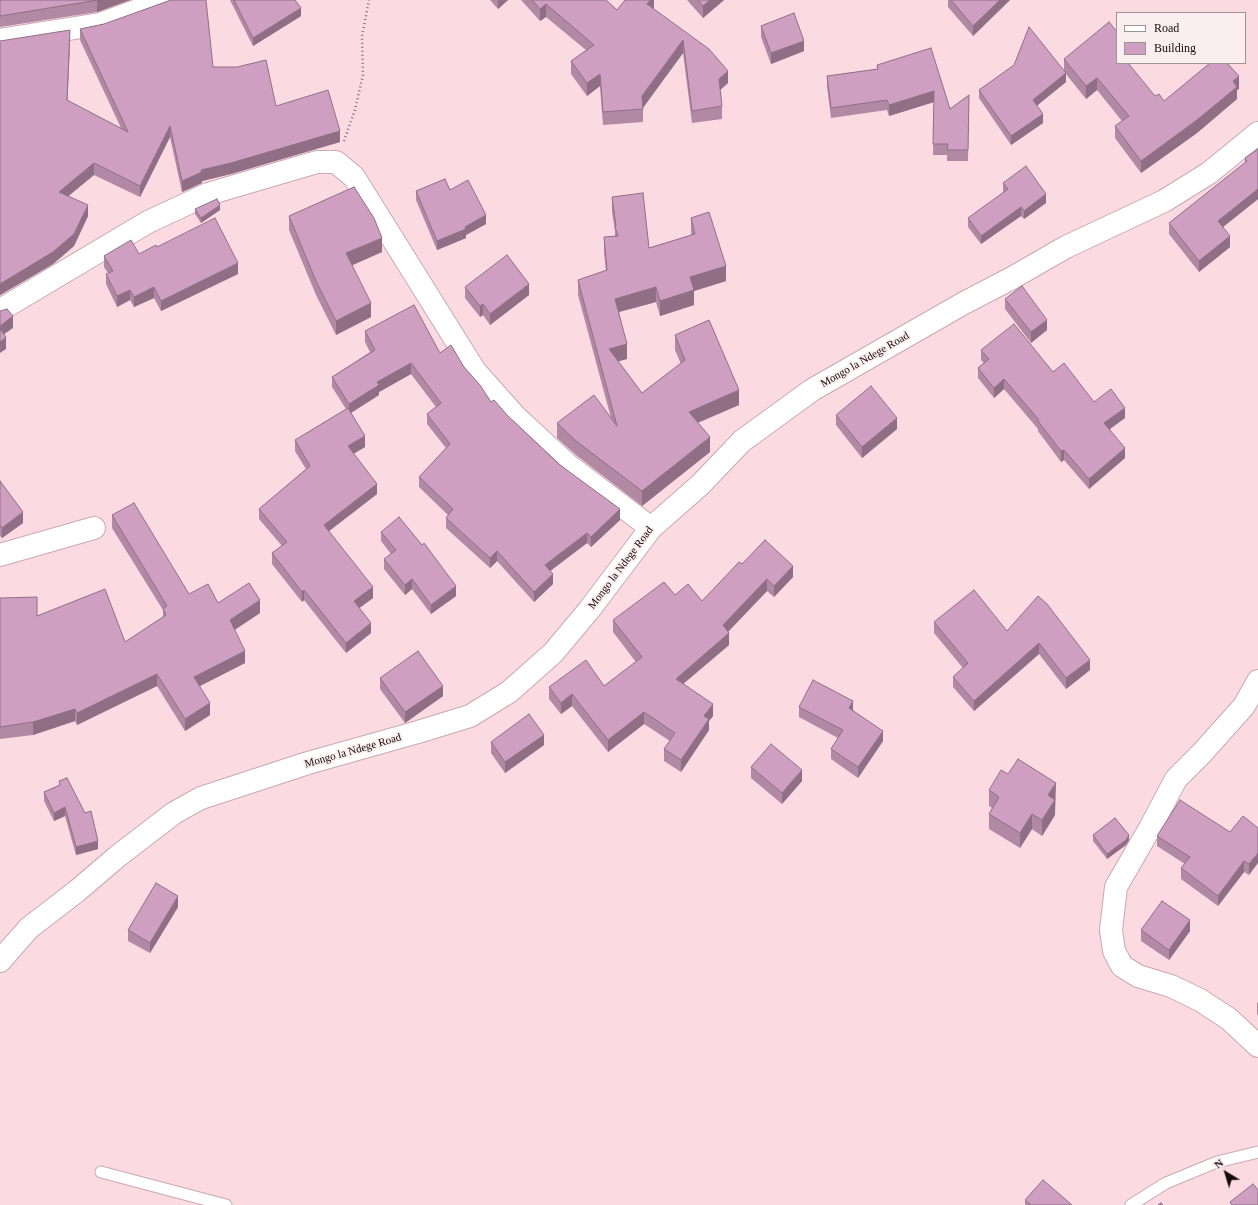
<!DOCTYPE html>
<html>
<head>
<meta charset="utf-8">
<style>
  body { margin:0 }
  #map { position:relative; width:1258px; height:1205px; overflow:hidden; background:#fcdae1; font-family:Georgia,serif }
  canvas { display:block }
  .legend { position:absolute; left:1116px; top:12px; width:130px; height:52px; box-sizing:border-box; background:#fbeef0; border:1px solid #9f9395; margin:0; padding:5px 7px; list-style:none; font-size:12px; color:#140a0c }
  .legend li { display:flex; align-items:center; gap:8px; height:20px }
  .legend b { width:20px; border:1px solid #9f9395 }
  .north { position:absolute; left:1206px; top:1153px; width:40px; height:40px; -webkit-text-stroke:3px #fbeef0; paint-order:stroke; rotate:322deg; font-size:11px; font-weight:700; line-height:16px; text-align:center; color:#140a0c }
  .north::after { content:''; display:block; margin:auto; width:14px; height:18px; background:#140a0c; clip-path:polygon(50% 0,100% 100%,50% 72%,0 100%) }
</style>
</head>
<body>
<div id="map">
<canvas width="1258" height="1205"></canvas>
<ul class="legend">
<li><b style="height:5px;background:#fff"></b>Road</li>
<li><b style="height:11px;background:#ce9fc0"></b>Building</li>
</ul>
<div class="north">N</div>
</div>
<script>
const ctx = document.querySelector('canvas').getContext('2d');
ctx.lineJoin = 'round';
const shape = rows => new Path2D(rows.map(r => 'M' + r).join(''));
function strokePath(path, color, width, dash) { ctx.strokeStyle = color; ctx.lineWidth = width; ctx.lineCap = dash ? 'butt' : 'round'; ctx.setLineDash(dash || []); ctx.stroke(path); }
function paint(path, color) { ctx.fillStyle = color; ctx.fill(path, 'evenodd'); }
function write(font, color, halo, rows, align = 'center') {
  ctx.font = font + ' Georgia,serif'; ctx.lineWidth = 3.5; ctx.setLineDash([]); ctx.textBaseline = 'middle'; ctx.strokeStyle = halo; ctx.fillStyle = color; for (const [text, x, y, turn = 0] of rows) {
    ctx.save(); ctx.translate(x, y); ctx.rotate((+turn || 0) * Math.PI / 180); ctx.textAlign = isNaN(turn) ? turn : align; if (halo) ctx.strokeText(text, 0, 0); ctx.fillText(text, 0, 0); ctx.restore();
  }
}
const service = shape([
  [101,1172,226,1205],
  [1131,1205,1166,1183,1217,1162,1258,1152]
]);
const minor = shape([
  [0,40,100,24,166,0],
  [0,310,148,222,208,194,317,162,336,162,354,177,475,371,515,416,568,465,651,528],
  [0,555,94,528],
  [1258,681,1244,706,1202,753,1176,779,1150,828,1116,887,1111,930,1114,951,1122,966,1138,976,1171,986,1200,1000,1229,1019,1258,1046]
]);
const tertiary = shape([
  [0,961,29,928,77,891,118,856,174,813,201,798,308,763,418,732,470,716,509,692,553,653,589,610,651,528,700,485,742,441,812,390,964,303,1012,278,1066,247,1164,201,1209,173,1258,133]
]);
strokePath(service, '#c9a9af', 13);
strokePath(minor, '#c9a9af', 24);
strokePath(tertiary, '#c9a9af', 24);
strokePath(shape([
  [344,141,355,110,363,75,362,36,369,0]
]), '#826c71', 2.5, [1, 3]);
strokePath(service, '#fff', 11);
strokePath(minor, '#fff', 22);
strokePath(tertiary, '#fff', 22);
paint(shape([
  [0,0,130,0,97,12,0,27],
  [230,0,295,0,301,16,253,46],
  [490,0,508,0,498,9],
  [521,0,606,0,617,10,654,0,654,8,653,9,728,83,720,90,722,106,722,119,692,123,683,53,643,108,643,122,603,125,600,86,587,96,571,74,571,61,586,50,546,17,540,21],
  [687,0,724,0,703,18],
  [948,0,1010,0,973,36,948,7],
  [104,24,213,67,276,106,340,142,231,174,202,181,202,183,182,192,170,137,140,197,94,175,67,196,88,216,74,246,53,264,0,295,0,41,70,41,67,101,121,128,80,40,80,29],
  [761,26,804,51,771,64,761,37],
  [1064,59,1117,63,1155,96,1164,101,1239,89,1237,90,1237,99,1197,133,1141,173,1115,138,1115,126,1122,121,1097,90,1086,99,1066,74,1066,82,1037,105,1043,123,1011,145,979,98,979,90,1064,70],
  [877,65,950,109,969,95,968,161,947,161,947,155,933,155,934,102,889,116,887,110,831,118,827,86,827,76,877,69],
  [1258,149,1258,199,1223,227,1230,247,1199,272,1169,234,1169,223,1245,163,1245,158],
  [1003,183,1046,203,1024,219,1021,216,981,244,968,227,968,218,1004,192,1003,191],
  [450,190,486,224,466,235,466,238,437,250,416,200,416,191],
  [612,197,649,248,691,235,691,218,726,281,694,291,694,305,660,316,656,302,619,312,627,359,618,361,642,393,681,364,675,350,675,335,739,405,698,423,710,452,642,506,576,455,557,438,557,423,611,418,578,295,578,280,606,271,604,252,604,237,615,236,615,231,612,212],
  [195,209,220,210,201,223,195,214],
  [289,216,382,252,352,265,371,317,336,335,316,295,289,230],
  [157,247,238,274,161,311,154,298,134,307,130,300,117,307,106,284,106,274,108,273,104,267,104,256,139,254],
  [465,287,529,295,490,325,483,315,480,317,465,298],
  [1005,299,1047,330,1031,343,1005,309],
  [365,331,440,353,464,367,491,402,507,415,620,520,591,547,587,543,550,571,553,584,534,602,497,561,490,568,446,528,446,518,448,515,419,487,419,477,446,448,427,424,427,414,436,407,411,374,379,392,379,395,351,413,365,447,353,454,377,494,329,531,373,598,359,608,371,633,346,653,304,600,302,602,272,564,272,553,282,546,259,519,259,509,306,469,295,451,295,440,346,409,332,387,332,377,370,352,365,342],
  [981,350,1053,372,1094,402,1125,418,1110,429,1125,458,1089,489,1064,460,1061,462,1038,431,1038,429,1004,389,994,398,978,378,978,368,984,363,981,360],
  [836,415,897,429,862,458,836,425],
  [0,481,23,523,2,538,0,536],
  [112,515,189,594,218,603,260,613,234,630,245,663,200,686,210,715,185,731,157,686,77,725,75,721,33,735,0,739,0,598,37,616,125,642,163,617,163,610,112,528],
  [381,532,456,596,431,614,412,589,405,595,384,569,384,559,391,554,381,541],
  [742,564,793,577,774,597,767,591,728,632,729,645,683,684,713,716,709,721,709,730,681,772,664,761,664,749,670,741,644,724,608,752,572,706,561,714,549,699,549,687,604,686,636,662,613,632,613,620,675,595,702,601],
  [1038,596,1090,670,1066,689,1039,654,974,711,953,687,953,677,963,668,934,633,934,622,1007,631],
  [380,678,443,696,405,723,380,689],
  [799,707,853,710,883,741,858,778,831,759,831,749,838,738,799,717],
  [491,742,544,745,505,773,491,753],
  [751,767,802,781,782,804,751,778],
  [1008,774,1056,799,1055,800,1055,815,1042,836,1032,829,1020,848,989,829,989,814,992,808,989,806,989,790],
  [59,781,98,849,76,855,65,816,54,821,44,801,44,792,59,785],
  [1258,828,1249,875,1244,872,1218,906,1181,879,1181,868,1185,864,1157,846,1157,836,1230,832],
  [1093,835,1129,840,1126,845,1107,859,1093,841],
  [178,907,150,953,128,941,128,930],
  [1141,930,1190,931,1169,960,1141,941],
  [1258,1002,1258,1015,1257,1014,1257,1003],
  [1025,1200,1072,1205,1025,1205]
]), '#b189a5');
paint(shape([
  [98,0,130,0,97,12,97,1],
  [498,0,508,0,498,9],
  [650,0,654,0,654,8,647,17,647,4],
  [710,0,724,0,703,18,703,6],
  [1000,0,1010,0,973,36,973,26],
  [546,4,546,17,540,21,540,9],
  [301,8,301,16,253,46,253,38],
  [70,30,70,41,67,112,67,100],
  [683,40,683,53,642,109,642,96],
  [804,41,804,51,771,64,771,53],
  [728,71,728,83,719,91,719,79],
  [1066,73,1066,82,1033,109,1033,100],
  [600,74,600,86,587,96,587,83],
  [1239,76,1239,89,1237,90,1237,99,1197,133,1141,173,1141,161],
  [1097,78,1097,90,1086,99,1086,86],
  [934,91,934,102,889,116,889,105],
  [1043,114,1043,123,1011,145,1011,136],
  [170,126,170,137,140,197,140,186],
  [340,131,340,142,231,174,202,181,202,183,182,192,182,181,201,170],
  [94,163,94,175,59,204,59,192],
  [1258,189,1258,199,1218,231,1218,221],
  [1046,194,1046,203,1024,219,1024,211],
  [88,205,88,216,74,246,53,264,0,295,0,284],
  [220,205,220,210,201,223,201,218],
  [1021,207,1021,216,981,244,981,236],
  [486,215,486,224,466,235,466,238,437,250,437,241],
  [1230,236,1230,247,1199,272,1199,261],
  [382,238,382,252,346,268,346,253],
  [238,263,238,274,161,311,161,301],
  [726,266,726,281,694,291,694,305,660,316,660,301,690,277],
  [529,284,529,295,490,325,490,314],
  [154,287,154,298,134,307,134,297],
  [656,287,656,302,615,313,615,299],
  [130,290,130,300,117,307,117,296],
  [371,303,371,317,336,335,336,321],
  [483,304,483,315,480,317,480,306],
  [13,316,13,328,0,337,0,326],
  [1047,320,1047,330,1031,343,1031,332],
  [6,337,6,349,0,353,0,342],
  [627,344,627,359,609,364,609,349],
  [411,363,411,374,379,392,379,395,349,414,349,404,377,382],
  [1004,379,1004,389,994,398,994,388],
  [739,390,739,405,689,426,689,412],
  [1125,408,1125,418,1104,433,1104,423],
  [897,418,897,429,862,458,862,447],
  [365,436,365,447,348,457,348,446],
  [710,437,710,452,642,506,642,491],
  [1125,448,1125,458,1089,489,1089,479],
  [1064,450,1064,460,1061,462,1061,451],
  [377,484,377,494,324,535,324,525],
  [620,509,620,520,591,547,591,537],
  [23,512,23,523,2,538,2,528],
  [587,533,587,543,545,575,545,565],
  [497,551,497,561,490,568,490,558],
  [793,566,793,577,774,597,774,586],
  [553,574,553,584,534,602,534,592],
  [412,579,412,589,405,595,405,585],
  [767,579,767,591,723,637,723,625],
  [456,586,456,596,431,614,431,605],
  [373,587,373,598,354,612,354,601],
  [304,590,304,600,302,602,302,592],
  [260,600,260,613,230,633,230,620],
  [371,623,371,633,346,653,346,643],
  [729,633,729,645,676,690,676,679],
  [1039,643,1039,654,974,711,974,701],
  [245,651,245,663,194,689,194,677],
  [1090,660,1090,670,1066,689,1066,678],
  [157,674,157,686,77,725,77,713],
  [443,686,443,696,405,723,405,712],
  [572,694,572,706,561,714,561,703],
  [853,701,853,712,849,708],
  [210,703,210,715,185,731,185,719],
  [713,704,713,716,709,721,709,730,681,772,681,760,704,716],
  [75,709,75,721,33,735,33,722],
  [644,712,644,724,608,752,608,740],
  [883,731,883,741,858,778,858,767],
  [544,735,544,745,505,773,505,762],
  [802,770,802,781,782,804,782,793],
  [1056,783,1055,815,1042,836,1042,820,1048,795],
  [65,807,65,816,54,821,54,813],
  [1032,814,1032,829,1020,848,1020,833],
  [1129,835,1129,840,1126,845,1107,859,1107,854],
  [98,841,98,849,76,855,76,847],
  [1258,853,1258,863,1249,875,1249,864],
  [1244,861,1244,872,1218,906,1218,896],
  [178,896,178,907,150,953,150,943],
  [1190,920,1190,931,1169,960,1169,950]
]), '#906f86');
const building = shape([
  [0,0,98,0,0,16,0,0],
  [171,0,206,0,213,67,237,67,266,60,276,106,328,90,340,131,231,163,201,170,202,172,182,181,170,126,140,186,94,163,59,192,88,205,74,234,53,252,0,284,0,41,70,30,67,100,128,132,80,29,104,24,171,0],
  [234,0,295,0,301,8,253,38,234,0],
  [532,0,606,0,617,10,625,0,650,0,647,4,709,49,728,71,719,79,722,106,692,111,683,40,642,96,643,109,603,112,600,74,587,83,571,61,594,45,546,4,540,9,532,0],
  [698,0,710,0,703,6,698,0],
  [951,0,1000,0,973,26,951,0],
  [794,13,804,41,771,53,761,26,794,13],
  [1109,22,1117,32,1117,63,1128,63,1155,96,1159,94,1164,101,1210,63,1227,63,1239,76,1233,81,1237,87,1197,120,1141,161,1115,126,1129,116,1097,78,1086,86,1064,59,1109,22],
  [1029,27,1066,73,1033,100,1043,114,1011,136,979,90,1014,65,1029,27],
  [931,48,950,109,969,95,968,150,947,150,948,144,933,144,934,91,889,105,887,100,831,108,827,76,878,69,877,65,931,48],
  [1258,149,1258,189,1218,221,1230,236,1199,261,1169,223,1247,161,1245,158,1258,149],
  [1026,166,1046,194,1024,211,1021,207,981,236,968,218,1008,189,1003,183,1026,166],
  [445,179,450,190,468,180,486,215,465,227,466,229,437,241,416,191,445,179],
  [354,187,374,218,382,238,346,253,371,303,336,321,316,281,289,216,354,187],
  [643,193,649,248,695,234,691,218,709,212,726,266,690,277,694,290,660,301,656,287,615,299,627,344,609,349,642,393,685,360,675,335,709,320,739,390,689,412,710,437,642,491,576,441,557,423,594,395,617,426,578,280,607,270,604,237,618,236,615,227,616,226,612,197,643,193],
  [217,199,220,205,201,218,195,209,217,199],
  [215,218,238,263,161,301,154,287,134,297,130,290,117,296,106,274,113,271,104,256,131,240,139,254,156,245,157,247,215,218],
  [507,255,529,284,490,314,483,304,480,306,465,287,507,255],
  [1022,286,1047,320,1031,332,1005,299,1022,286],
  [414,305,440,353,451,345,464,367,480,385,491,402,494,400,507,415,560,465,620,509,591,537,587,533,545,565,553,574,534,592,497,551,490,558,446,518,453,509,419,477,450,444,427,414,441,403,411,363,377,382,379,385,349,404,332,377,375,350,365,331,414,305],
  [7,309,13,316,0,326,0,311,7,309],
  [1014,324,1053,372,1064,363,1094,402,1111,389,1125,408,1104,423,1125,448,1089,479,1064,450,1061,451,1038,421,1039,420,1004,379,994,388,978,368,989,359,981,350,1014,324],
  [0,329,6,337,0,342,0,329],
  [871,386,897,418,862,447,836,415,871,386],
  [348,408,365,436,348,446,377,484,324,525,373,587,354,601,371,623,346,643,304,590,302,592,272,553,287,542,259,509,310,466,295,440,348,408],
  [0,481,23,512,2,528,0,525,0,481],
  [134,503,189,594,208,584,218,603,249,583,260,600,230,620,245,651,194,677,210,703,185,719,157,674,77,713,75,709,33,722,0,727,0,598,37,597,37,616,105,589,125,642,166,615,163,608,167,606,112,515,134,503],
  [399,517,422,545,424,543,456,586,431,605,412,579,405,585,384,559,396,550,381,532,399,517],
  [765,540,793,566,774,586,767,579,723,625,729,633,676,679,713,704,704,716,709,719,681,760,664,749,675,733,644,712,608,740,572,694,561,703,549,687,586,660,604,686,642,657,613,620,664,582,675,595,688,584,702,601,739,562,742,564,765,540],
  [974,590,1007,631,1038,596,1047,604,1090,660,1066,678,1039,643,974,701,953,677,968,663,934,622,974,590],
  [418,651,443,686,405,712,380,678,418,651],
  [813,680,853,701,849,708,883,731,858,767,831,749,843,730,799,707,813,680],
  [529,714,544,735,505,762,491,742,529,714],
  [771,744,802,770,782,793,751,767,771,744],
  [1018,759,1056,783,1048,795,1055,800,1042,820,1032,814,1020,833,989,814,999,797,989,790,1001,770,1008,774,1018,759],
  [67,778,85,813,91,811,98,841,76,847,65,807,54,813,44,792,60,785,59,781,67,778],
  [1180,800,1230,832,1243,816,1258,828,1258,853,1249,864,1244,861,1218,896,1181,868,1190,857,1157,836,1180,800],
  [1115,818,1129,835,1126,840,1107,854,1093,835,1115,818],
  [156,883,178,896,150,943,128,930,156,883],
  [1162,901,1190,920,1169,950,1141,930,1162,901],
  [1043,1180,1072,1205,1031,1205,1025,1200,1043,1180],
  [1253,1184,1258,1190,1258,1205,1232,1205,1230,1202,1253,1184],
  [1161,1203,1163,1205,1158,1205,1161,1203]
]);
paint(building, '#ce9fc0');
strokePath(building, '#906f86', 1);
write('11px', '#140a0c', '#fbeef0', [
  ["Mongo la Ndege Road",865,360,-30],
  ["Mongo la Ndege Road",621,568,-53],
  ["Mongo la Ndege Road",353,751,-16]
]);
</script>
</body>
</html>
